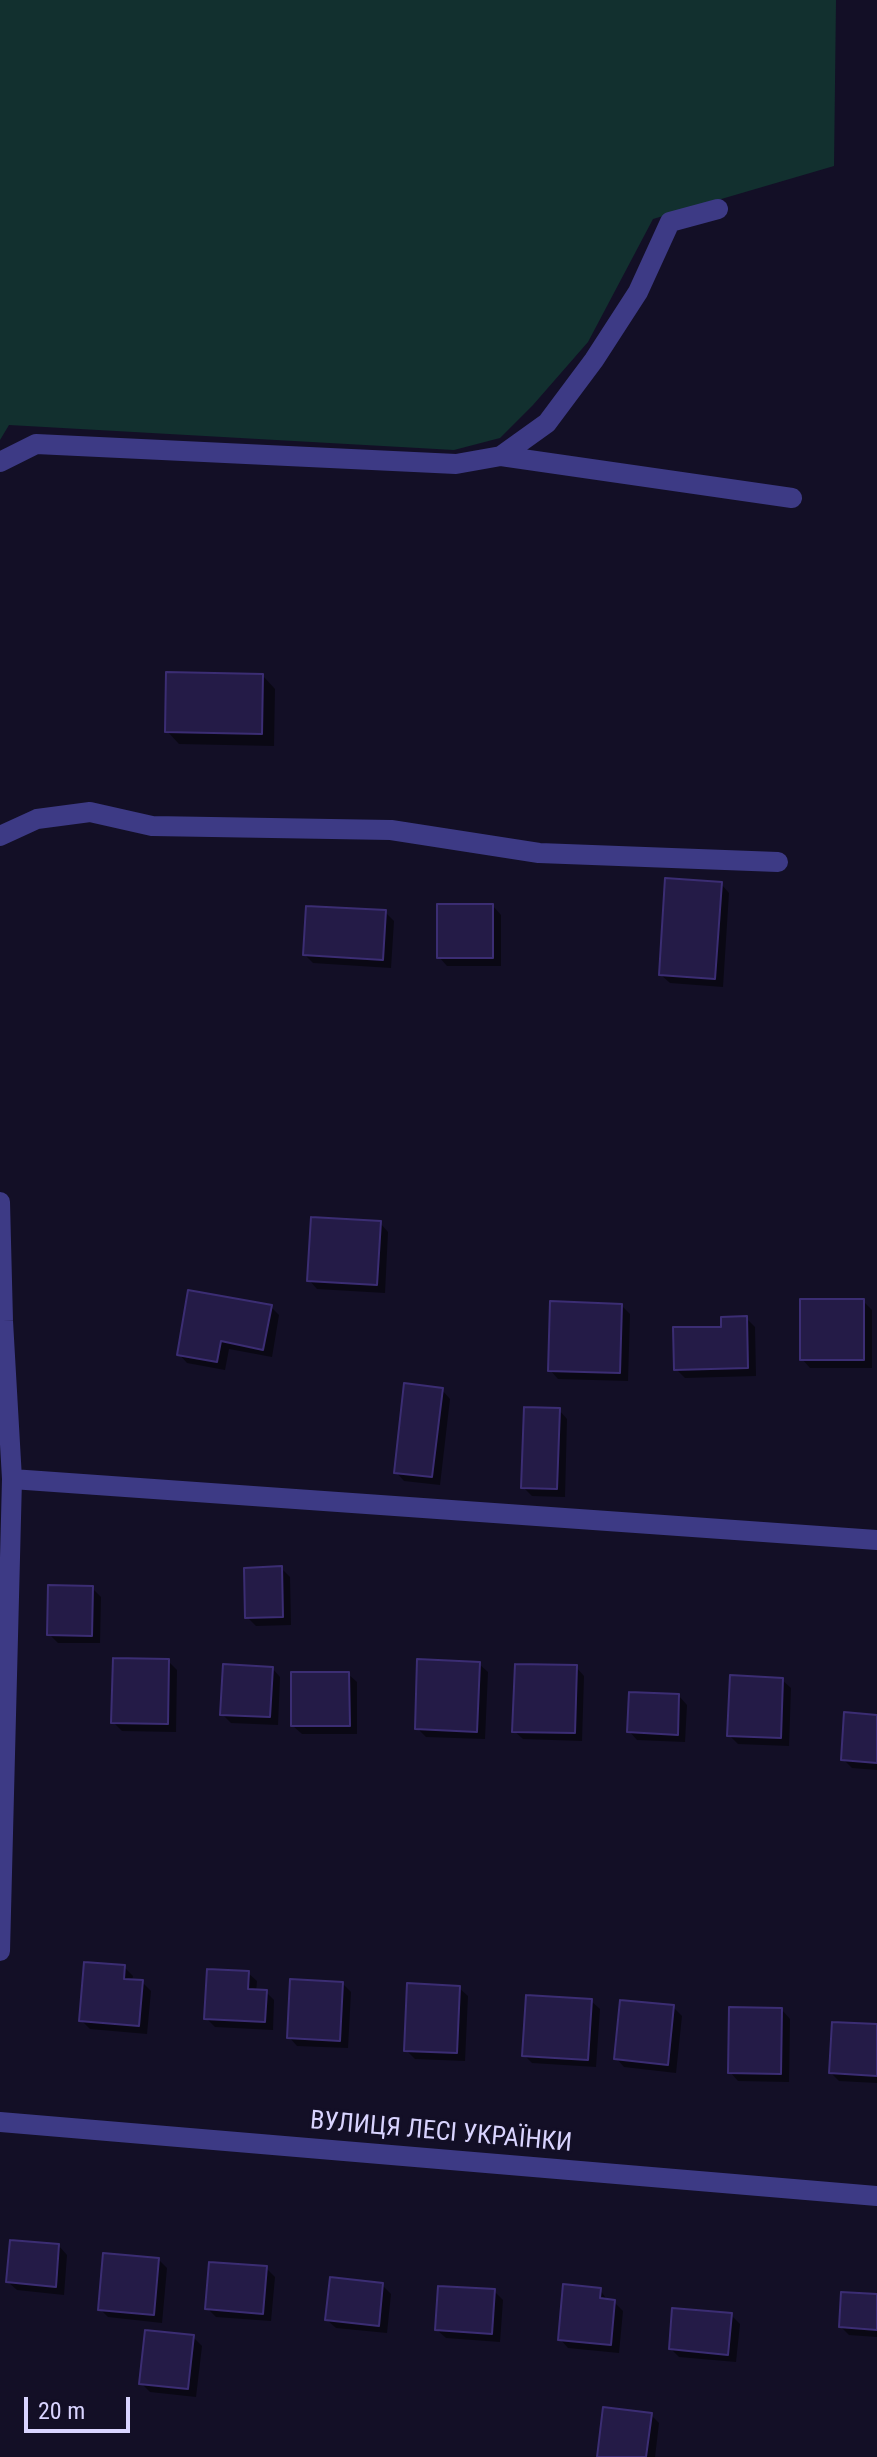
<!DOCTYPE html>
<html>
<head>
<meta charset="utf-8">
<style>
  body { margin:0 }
  #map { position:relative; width:877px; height:2457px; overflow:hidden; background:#130f26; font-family:"Roboto Condensed",sans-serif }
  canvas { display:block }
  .scale { position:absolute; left:24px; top:2397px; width:106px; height:36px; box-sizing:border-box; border:4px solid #d9d4ff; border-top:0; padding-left:10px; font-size:24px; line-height:28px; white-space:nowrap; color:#d9d4ff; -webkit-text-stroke:6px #130f26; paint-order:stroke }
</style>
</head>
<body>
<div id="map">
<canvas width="877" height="2457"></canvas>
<div class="scale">20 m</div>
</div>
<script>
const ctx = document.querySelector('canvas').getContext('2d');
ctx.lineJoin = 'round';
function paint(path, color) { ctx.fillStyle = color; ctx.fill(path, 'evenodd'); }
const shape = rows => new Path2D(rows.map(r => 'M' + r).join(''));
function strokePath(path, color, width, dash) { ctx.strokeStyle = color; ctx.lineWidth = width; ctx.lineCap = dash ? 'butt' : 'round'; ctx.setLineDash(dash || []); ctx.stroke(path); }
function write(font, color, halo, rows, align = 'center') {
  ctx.font = font + ' "Roboto Condensed",sans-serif'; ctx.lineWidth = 6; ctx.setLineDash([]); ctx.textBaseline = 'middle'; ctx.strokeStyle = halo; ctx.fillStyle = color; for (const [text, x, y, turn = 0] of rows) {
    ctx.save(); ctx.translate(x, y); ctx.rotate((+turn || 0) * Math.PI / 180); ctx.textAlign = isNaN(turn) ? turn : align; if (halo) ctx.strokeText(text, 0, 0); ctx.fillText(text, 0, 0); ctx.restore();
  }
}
paint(shape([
  [0,0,836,0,834,166,653,219,588,342,533,405,500,438,454,450,9,425,0,440]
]), '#12302f');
paint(shape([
  [263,676,275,689,274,746,179,744,167,731],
  [721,884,729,893,723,987,670,983,661,975],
  [493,906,501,915,501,966,447,966,439,957],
  [385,912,394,921,391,968,313,963,305,955],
  [380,1223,388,1232,385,1293,317,1289,309,1280],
  [863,1301,872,1310,872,1368,810,1368,802,1359],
  [622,1306,630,1314,628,1381,558,1379,550,1370],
  [271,1307,279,1315,272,1357,229,1349,225,1370,187,1363,179,1354],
  [746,1318,755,1327,756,1376,685,1378,676,1369,723,1329],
  [442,1390,450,1399,440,1485,404,1481,396,1472],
  [559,1410,567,1419,565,1497,532,1496,523,1487],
  [281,1568,290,1577,291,1625,256,1626,247,1617],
  [92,1588,101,1597,100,1643,58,1643,49,1634],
  [168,1661,177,1670,176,1732,122,1731,113,1722],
  [479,1664,488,1672,485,1739,426,1737,417,1728],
  [576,1667,584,1676,582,1741,523,1739,514,1731],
  [272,1668,280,1677,278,1725,231,1723,222,1714],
  [348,1674,357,1682,357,1734,302,1734,293,1726],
  [782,1680,791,1688,789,1746,738,1744,729,1735],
  [679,1696,687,1705,685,1742,637,1740,629,1731],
  [877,1717,877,1770,852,1768,843,1759],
  [124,1967,133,1976,132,1981,142,1982,151,1991,147,2034,90,2029,81,2020],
  [248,1973,257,1981,256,1992,266,1992,274,2000,273,2030,215,2027,206,2018],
  [343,1984,351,1992,348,2048,297,2046,289,2037],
  [459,1988,468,1996,465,2061,415,2059,406,2050],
  [591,2001,600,2009,596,2067,532,2063,524,2055],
  [673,2007,682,2016,676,2073,624,2067,616,2058],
  [782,2010,790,2019,789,2082,738,2081,730,2072],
  [877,2026,877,2083,839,2081,831,2073],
  [59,2246,67,2255,64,2295,17,2290,8,2282],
  [158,2259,167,2268,162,2323,108,2317,100,2309],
  [266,2268,275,2277,271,2321,216,2317,207,2308],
  [382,2285,391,2294,387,2333,336,2328,327,2320],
  [600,2290,608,2301,614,2302,623,2311,619,2353,568,2348,560,2339],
  [494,2291,503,2300,500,2342,446,2338,437,2330],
  [877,2296,877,2337,849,2335,841,2327],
  [731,2315,740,2324,736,2362,679,2357,671,2349],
  [193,2337,202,2346,196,2397,150,2392,142,2384],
  [651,2415,659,2423,655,2457,599,2457]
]), '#0007');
const building = shape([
  [166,672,263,674,262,734,165,732,166,672],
  [665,878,722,882,715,979,659,975,665,878],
  [437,904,493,904,493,958,437,958,437,904],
  [306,906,386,910,383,960,303,955,306,906],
  [311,1217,381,1221,377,1285,307,1281,311,1217],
  [188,1290,272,1305,263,1350,221,1341,217,1362,177,1355,188,1290],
  [800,1299,864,1299,864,1360,800,1360,800,1299],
  [550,1301,622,1304,620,1373,548,1371,550,1301],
  [747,1316,748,1368,674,1370,673,1327,721,1327,721,1317,747,1316],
  [404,1383,443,1388,432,1477,394,1473,404,1383],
  [524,1407,560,1408,557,1489,521,1488,524,1407],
  [282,1566,283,1617,245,1618,244,1568,282,1566],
  [48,1585,93,1586,92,1636,47,1635,48,1585],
  [113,1658,169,1659,168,1724,111,1723,113,1658],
  [417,1659,480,1662,477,1732,415,1729,417,1659],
  [223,1664,273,1667,270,1717,220,1715,223,1664],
  [515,1664,577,1665,575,1733,512,1732,515,1664],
  [291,1672,349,1672,350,1726,291,1726,291,1672],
  [730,1675,783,1678,781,1738,727,1736,730,1675],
  [629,1692,679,1694,678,1735,627,1732,629,1692],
  [844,1712,877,1715,877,1763,841,1760,844,1712],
  [84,1962,125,1965,124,1979,143,1980,139,2026,79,2021,84,1962],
  [207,1969,249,1971,248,1989,267,1990,265,2022,204,2019,207,1969],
  [290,1979,343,1982,340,2041,287,2038,290,1979],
  [407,1983,460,1986,457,2053,404,2051,407,1983],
  [526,1995,592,1999,588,2060,522,2056,526,1995],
  [620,2000,674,2005,668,2065,614,2059,620,2000],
  [729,2007,782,2008,781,2074,728,2073,729,2007],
  [832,2022,877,2024,877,2076,829,2073,832,2022],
  [10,2240,59,2244,56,2287,6,2282,10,2240],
  [103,2253,159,2258,154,2315,98,2310,103,2253],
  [209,2262,267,2266,263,2314,205,2309,209,2262],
  [330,2277,383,2283,379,2326,325,2320,330,2277],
  [563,2284,601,2288,600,2298,615,2300,611,2345,558,2340,563,2284],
  [438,2286,495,2289,492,2334,435,2330,438,2286],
  [841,2292,877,2294,877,2330,839,2327,841,2292],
  [672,2308,732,2313,728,2355,669,2349,672,2308],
  [145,2330,194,2335,188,2389,139,2384,145,2330],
  [603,2407,652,2413,646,2457,597,2457,603,2407]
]);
paint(building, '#241b47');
strokePath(building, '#3b2d73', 2);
strokePath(shape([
  [501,456,792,498],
  [0,462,36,444,456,464,501,456,547,423,594,360,638,292,670,222,718,209],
  [0,836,37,819,90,812,152,826,391,830,539,853,778,862],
  [0,1202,3,1321,12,1479,0,1951],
  [12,1479,877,1540],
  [0,2122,877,2196]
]), '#3d3a85', 20);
write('26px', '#d9d4ff', '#130f26', [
  ["ВУЛИЦЯ ЛЕСІ УКРАЇНКИ",441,2133,5]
]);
</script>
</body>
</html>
